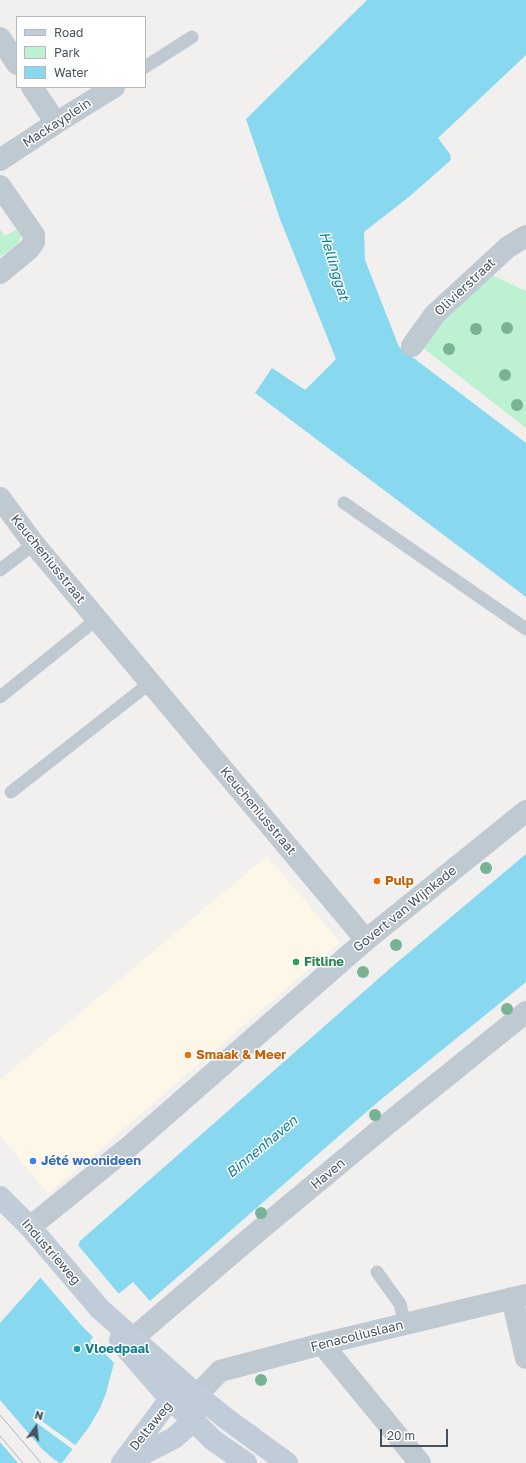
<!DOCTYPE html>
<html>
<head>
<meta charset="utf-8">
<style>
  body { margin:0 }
  #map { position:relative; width:526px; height:1463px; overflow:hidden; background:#f2efef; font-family:"Golos Text",sans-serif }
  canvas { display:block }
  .legend { position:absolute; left:16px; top:16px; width:130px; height:72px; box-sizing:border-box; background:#fff; border:1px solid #b5babe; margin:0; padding:5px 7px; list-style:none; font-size:12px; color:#46525d }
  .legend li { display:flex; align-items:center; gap:8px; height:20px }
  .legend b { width:20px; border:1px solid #b5babe }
  .north { position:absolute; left:16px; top:1407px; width:40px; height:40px; -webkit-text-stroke:3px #fff; paint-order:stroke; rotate:15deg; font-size:11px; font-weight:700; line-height:16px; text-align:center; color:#46525d }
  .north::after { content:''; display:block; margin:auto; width:14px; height:18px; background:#46525d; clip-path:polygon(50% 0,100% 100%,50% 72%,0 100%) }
  .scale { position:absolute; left:380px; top:1429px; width:68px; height:18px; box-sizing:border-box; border:2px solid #46525d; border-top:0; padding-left:5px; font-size:12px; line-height:14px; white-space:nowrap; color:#46525d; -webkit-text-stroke:3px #fff; paint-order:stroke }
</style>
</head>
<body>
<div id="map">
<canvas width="526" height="1463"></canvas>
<ul class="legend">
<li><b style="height:5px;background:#c1ccd9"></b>Road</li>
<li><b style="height:11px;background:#bcf1d1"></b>Park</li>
<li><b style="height:11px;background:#88d8ef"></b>Water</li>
</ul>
<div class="north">N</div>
<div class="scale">20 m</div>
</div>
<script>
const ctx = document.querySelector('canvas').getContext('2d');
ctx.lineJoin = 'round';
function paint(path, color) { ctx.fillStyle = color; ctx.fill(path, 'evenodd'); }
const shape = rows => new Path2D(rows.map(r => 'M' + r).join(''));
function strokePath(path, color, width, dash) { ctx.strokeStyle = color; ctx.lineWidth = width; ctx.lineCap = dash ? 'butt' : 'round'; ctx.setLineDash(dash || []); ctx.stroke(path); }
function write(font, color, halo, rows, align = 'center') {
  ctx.font = font + ' "Golos Text",sans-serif'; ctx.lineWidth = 3; ctx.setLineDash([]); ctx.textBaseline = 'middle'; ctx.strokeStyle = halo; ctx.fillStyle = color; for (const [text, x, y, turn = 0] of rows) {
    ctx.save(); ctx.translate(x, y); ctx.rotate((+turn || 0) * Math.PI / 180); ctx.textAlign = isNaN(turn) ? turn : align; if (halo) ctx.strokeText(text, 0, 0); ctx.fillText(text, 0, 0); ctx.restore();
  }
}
paint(shape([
  [267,856,340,942,48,1194,0,1135,0,1080]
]), '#fdf7e8');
paint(shape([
  [20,228,21,237,17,245,0,257,0,229,4,236],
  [490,274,526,291,526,428,422,347,424,334]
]), '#bcf1d1');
paint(shape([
  [367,0,526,0,526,55,438,138,450,154,451,160,410,196,364,232,365,260,399,347,526,443,526,597,255,393,272,368,305,390,336,359,280,219,246,119],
  [526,854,526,982,379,1101,150,1301,133,1282,81,1325,93,1337,90,1341,95,1348,98,1346,114,1363,106,1393,100,1408,89,1427,62,1463,59,1463,56,1460,52,1463,0,1463,0,1323,41,1277,78,1246,80,1241,394,965]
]), '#88d8ef');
paint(shape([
  [77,1244,119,1294,81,1325,39,1276],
  [0,1400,42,1449,58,1463,18,1463,0,1442],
  [36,1417,78,1447,77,1447,75,1451,34,1421]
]), '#f2efef');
strokePath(shape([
  [145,67,192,37],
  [344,503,526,629],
  [0,570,34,544],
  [0,697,97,619],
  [11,792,150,683],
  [377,1272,400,1304,405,1324]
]), '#bfc9d2', 13);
strokePath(shape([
  [0,38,17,64],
  [32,87,56,123],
  [0,160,56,123,114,87],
  [0,186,34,235,34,242,29,249,0,273],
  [412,346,435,314,508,247,526,236],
  [0,498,34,544,366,940],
  [30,1227,130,1146,366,940,526,811],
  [512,1298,526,1358],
  [322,1344,420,1463],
  [124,1346,256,1233,375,1134,526,1012],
  [197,1395,220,1371,322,1344,526,1295]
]), '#bfc9d2', 22);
strokePath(shape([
  [0,1197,30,1227,100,1309,197,1395,228,1420,287,1463],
  [120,1340,124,1346,170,1399,197,1424,213,1440,246,1463],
  [122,1463,170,1399,184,1397],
  [125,1463,174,1438,194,1420,196,1406]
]), '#c1ccd9', 22);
strokePath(shape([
  [0,1415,41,1463],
  [0,1436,23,1463]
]), '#b1b4ba', 1);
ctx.fillStyle = '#78b395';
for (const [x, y] of [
  [507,328],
  [476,329],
  [449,349],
  [505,375],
  [517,405],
  [486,868],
  [396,945],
  [363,972],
  [507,1009],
  [375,1115],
  [261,1213],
  [261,1380]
]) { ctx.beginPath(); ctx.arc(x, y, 6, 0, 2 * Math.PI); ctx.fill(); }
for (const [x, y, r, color] of [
  [377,881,4,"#e8710a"],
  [296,962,4,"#2e9e5b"],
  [188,1055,4,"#e8710a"],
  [33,1161,4,"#3f7fe0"],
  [77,1349,4,"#0f9aa8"]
]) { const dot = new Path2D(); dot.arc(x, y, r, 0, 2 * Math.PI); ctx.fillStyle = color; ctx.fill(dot); strokePath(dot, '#fff', 1.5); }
write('13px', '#46525d', '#fff', [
  ["Mackayplein",57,123,-33],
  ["Olivierstraat",465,287,-43],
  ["Keucheniusstraat",48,559,51],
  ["Keucheniusstraat",258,811,50],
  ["Govert van Wijnkade",405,909,-39],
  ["Haven",328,1174,-40],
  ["Industrieweg",51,1252,49],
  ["Fenacoliuslaan",357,1336,-14],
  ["Deltaweg",151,1426,-51]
]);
write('bold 13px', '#c56008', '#fff', [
  ["Pulp",385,881],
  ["Smaak & Meer",196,1055]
], 'left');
write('bold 13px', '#27864d', '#fff', [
  ["Fitline",304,962]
], 'left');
write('bold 13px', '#366cbe', '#fff', [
  ["Jété woonideen",41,1161]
], 'left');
write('bold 13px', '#0d838f', '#fff', [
  ["Vloedpaal",85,1349]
], 'left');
write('italic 14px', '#087e9f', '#fff', [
  ["Hellinggat",334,266,73],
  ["Binnenhaven",262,1147,-40]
]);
</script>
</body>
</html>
